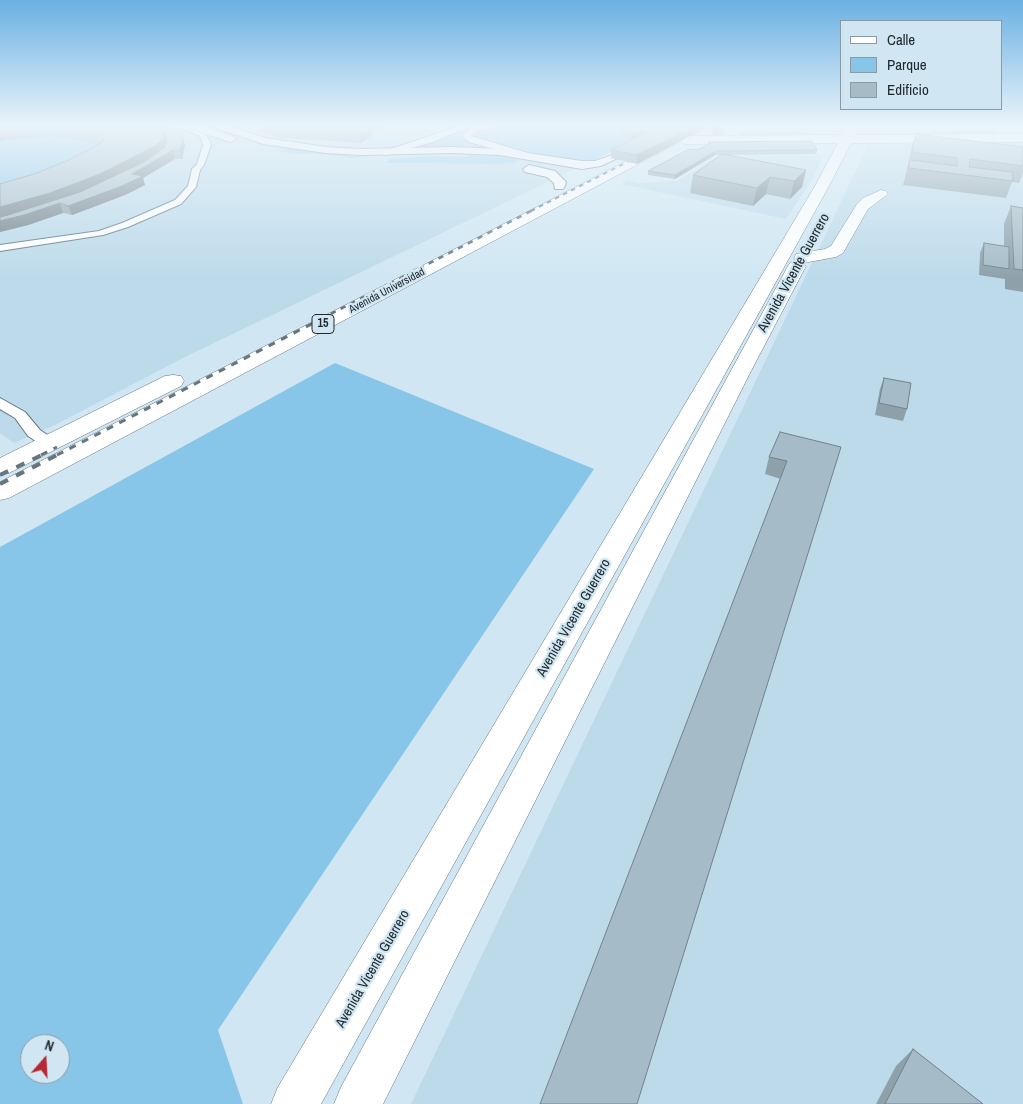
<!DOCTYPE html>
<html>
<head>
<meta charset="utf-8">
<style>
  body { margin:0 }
  #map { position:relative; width:1023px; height:1104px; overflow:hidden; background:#d0e7f3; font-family:"Archivo Narrow",sans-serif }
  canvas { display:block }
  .legend { position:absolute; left:840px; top:20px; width:162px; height:90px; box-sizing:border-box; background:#d0e7f3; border:1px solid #8a9ba4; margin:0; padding:6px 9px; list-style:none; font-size:15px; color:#20282d }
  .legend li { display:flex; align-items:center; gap:10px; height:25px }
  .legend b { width:25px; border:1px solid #8a9ba4 }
  .north { position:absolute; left:20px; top:1034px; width:50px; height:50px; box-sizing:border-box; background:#d0e7f3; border:1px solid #8a9ba4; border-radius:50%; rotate:19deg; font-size:14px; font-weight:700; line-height:20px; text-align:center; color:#20282d }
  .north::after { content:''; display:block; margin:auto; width:18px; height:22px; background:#b92832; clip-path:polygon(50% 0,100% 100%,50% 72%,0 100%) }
</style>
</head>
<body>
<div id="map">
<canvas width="1023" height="1104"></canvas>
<ul class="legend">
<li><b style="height:6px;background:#fff"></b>Calle</li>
<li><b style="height:14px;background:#87c6e8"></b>Parque</li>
<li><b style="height:14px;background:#a5bbc7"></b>Edificio</li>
</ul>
<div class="north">N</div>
</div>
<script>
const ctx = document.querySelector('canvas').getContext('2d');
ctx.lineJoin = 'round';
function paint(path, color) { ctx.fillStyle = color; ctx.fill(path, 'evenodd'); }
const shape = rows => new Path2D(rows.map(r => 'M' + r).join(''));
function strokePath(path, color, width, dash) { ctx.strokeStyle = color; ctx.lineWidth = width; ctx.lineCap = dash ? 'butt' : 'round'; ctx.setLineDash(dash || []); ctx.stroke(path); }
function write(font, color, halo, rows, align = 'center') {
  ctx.font = font + ' "Archivo Narrow",sans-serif'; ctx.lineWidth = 4.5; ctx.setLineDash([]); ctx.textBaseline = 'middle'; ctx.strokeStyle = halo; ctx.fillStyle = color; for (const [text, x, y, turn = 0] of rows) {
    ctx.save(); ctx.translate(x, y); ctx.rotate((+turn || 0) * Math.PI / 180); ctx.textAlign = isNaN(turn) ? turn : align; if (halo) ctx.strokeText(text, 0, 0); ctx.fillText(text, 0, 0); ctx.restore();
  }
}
paint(shape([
  [0,125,666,125,183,358,55,425,14,443,0,433],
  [1023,140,1023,1104,411,1104,870,141],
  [718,155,823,155,812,180,786,219,621,184,627,180,639,183,677,181]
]), '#bcdaea');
paint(shape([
  [0,125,122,126,0,227],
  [474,125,485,125,462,133,460,135,462,139,496,149,412,148],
  [509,125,666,125,594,160,582,162,533,153,472,135],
  [949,131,993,131,999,135,866,135],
  [741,132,799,132,834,135,743,136,739,134],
  [288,148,343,154,376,155,356,158,318,154,291,154,280,151],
  [467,153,501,154,519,160,514,163,502,164,387,163,389,159,423,156,469,157],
  [335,363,594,469,218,1030,243,1104,0,1104,0,547],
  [30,1044,60,1044,60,1074,30,1074]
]), '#87c6e8');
const pedestrian = shape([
  [174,125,182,125,204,134,209,139,211,145,204,165,200,170,196,187,181,204,128,227,103,235,0,251,0,245,99,231,122,223,175,200,188,186,192,169,197,164,203,145,200,136,174,125]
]);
const minor = shape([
  [462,125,473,125,433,142,386,155,382,152,462,125],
  [486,125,500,125,476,132,471,136,528,153,528,157,522,157,469,142,462,136,470,128,486,125],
  [0,398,25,412,40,430,55,440,57,443,55,446,43,446,28,436,15,418,0,409,0,398]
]);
const tertiary = shape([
  [185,125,200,125,235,137,236,139,231,142,227,141,186,127,185,125],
  [212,125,226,125,265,138,326,147,361,149,453,147,500,149,582,161,595,161,612,155,618,158,601,166,582,169,500,155,453,153,361,155,326,153,263,144,213,127,212,125],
  [529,165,555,171,566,182,565,186,563,189,555,189,554,183,547,177,525,172,523,169,529,165]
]);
const secondary = shape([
  [851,127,857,131,855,135,1023,134,1023,142,851,143,829,186,321,1104,271,1104,278,1087,815,186,838,143,684,144,678,140,684,136,842,135,847,128,851,127],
  [881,190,886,191,888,194,868,209,843,253,836,257,803,263,806,266,750,373,383,1104,334,1104,341,1087,788,266,791,262,796,261,794,258,796,254,825,249,831,246,857,204,863,198,881,190]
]);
const trunk = shape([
  [697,125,712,125,9,498,0,500,0,482,697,125],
  [173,375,181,376,184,381,181,386,9,473,0,475,0,458,165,376,173,375]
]);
strokePath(pedestrian, '#627681', 2);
strokePath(minor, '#627681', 2);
strokePath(tertiary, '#627681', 2);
strokePath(secondary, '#627681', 1);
strokePath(trunk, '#627681', 1);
paint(pedestrian, '#fff');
paint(minor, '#fff');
paint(tertiary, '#fff');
paint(secondary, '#fff');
paint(trunk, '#fff');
strokePath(shape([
  [531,211,639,156]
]), '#67757d', 2, [4.5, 4.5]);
strokePath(shape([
  [321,319,533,210]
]), '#67757d', 2.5, [5.5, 5.5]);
strokePath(shape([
  [41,455,57,447],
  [57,455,323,318]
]), '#67757d', 3, [7, 7]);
strokePath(shape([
  [0,475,44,454],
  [0,484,59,454]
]), '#67757d', 4, [9, 9]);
paint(shape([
  [0,125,172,125,172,126,166,127,185,145,182,159,175,159,143,178,145,185,125,195,72,215,63,213,28,225,0,232,0,184,34,174,69,160,97,145,82,141,49,136,5,140],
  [263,125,389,125,381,130,372,129,373,134,361,143,283,138,273,137,272,134,264,133],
  [621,125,711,125,637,164,611,158,611,150,630,140,624,140,620,129],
  [713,127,724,131,723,135,714,135,712,131],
  [916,134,1023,147,1023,173,1019,183,1012,182,1006,198,903,185,907,169,911,150],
  [708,142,817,150,816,154,726,155,806,170,802,187,790,199,766,194,753,206,690,193,693,175,721,155,715,155,675,179,648,175,648,171,697,150,708,145],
  [1011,206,1023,208,1023,292,1005,289,1005,279,979,275,980,253,984,243,1004,246,1004,224],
  [884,378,907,409,903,421,875,415,880,389],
  [841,447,781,479,765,474,769,457],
  [913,1049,983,1104,876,1104,896,1066]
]), '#8ea1ab');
paint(shape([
  [0,125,45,125,49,136,5,140,0,142],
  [154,125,172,125,172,126,156,130],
  [368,125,371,125,371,127,372,126,373,134,361,143,360,134,368,128],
  [380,125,389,125,381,130],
  [697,125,711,125,637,164,637,155],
  [644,127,643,135,632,140,633,132],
  [165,132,173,150,175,159,143,178,145,185,125,195,72,215,68,206,60,203,63,213,28,225,0,232,0,207],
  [183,137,185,145,182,159,180,150],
  [716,151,715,155,675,179,675,175],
  [806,170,802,187,790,199,794,181],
  [770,177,766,194,753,206,757,188]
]), '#74838b');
const building = shape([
  [74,125,157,125,165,132,163,139,155,146,100,174,50,193,0,207,0,184,34,174,69,160,103,142,105,135,94,130,74,125],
  [157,125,162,125,174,132,180,131,183,137,180,150,173,150,132,174,143,176,122,186,68,206,60,203,24,215,0,221,0,217,8,215,80,192,144,162,165,147,167,139,165,132,157,125],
  [263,125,359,125,372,126,360,134,282,130,271,128,275,126,263,125],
  [622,125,697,125,637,155,611,150,654,129,644,127,633,132,624,132,622,125],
  [713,127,722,127,724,131,715,131,713,127],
  [916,134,1023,147,1023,166,970,159,969,167,1012,172,1013,181,908,168,910,160,957,166,957,158,912,152,916,134],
  [812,141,817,150,716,151,675,175,648,171,689,149,697,150,709,144,708,142,812,141],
  [722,154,806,170,794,181,770,177,757,188,693,175,722,154],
  [1011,206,1023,208,1023,270,1014,269,1011,206],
  [984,243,1009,247,1009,269,983,265,984,243],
  [884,378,911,383,907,409,879,403,884,378],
  [780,432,841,447,637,1104,540,1104,787,461,769,457,780,432],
  [913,1049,983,1104,885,1104,913,1049]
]);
paint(building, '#a5bbc7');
strokePath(building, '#74838b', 1);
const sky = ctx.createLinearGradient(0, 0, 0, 279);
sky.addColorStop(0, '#6bb0e2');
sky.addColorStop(0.45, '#eaf4fa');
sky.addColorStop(1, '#eaf4fa00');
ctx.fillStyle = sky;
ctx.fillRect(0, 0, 1023, 279);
write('11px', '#20282d', '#d0e7f3', [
  ["Avenida Universidad",387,291,-28]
]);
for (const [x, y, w] of [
  [323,324,22]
]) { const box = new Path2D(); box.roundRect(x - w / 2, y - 9.5, w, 19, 4); ctx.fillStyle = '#d0e7f3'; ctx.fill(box); strokePath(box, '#20282d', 1); }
write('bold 12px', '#20282d', null, [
  ["15",323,324]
]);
write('14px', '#20282d', '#d0e7f3', [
  ["Avenida Vicente Guerrero",794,273,-61],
  ["Avenida Vicente Guerrero",574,618,-60],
  ["Avenida Vicente Guerrero",373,969,-60]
]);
</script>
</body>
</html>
